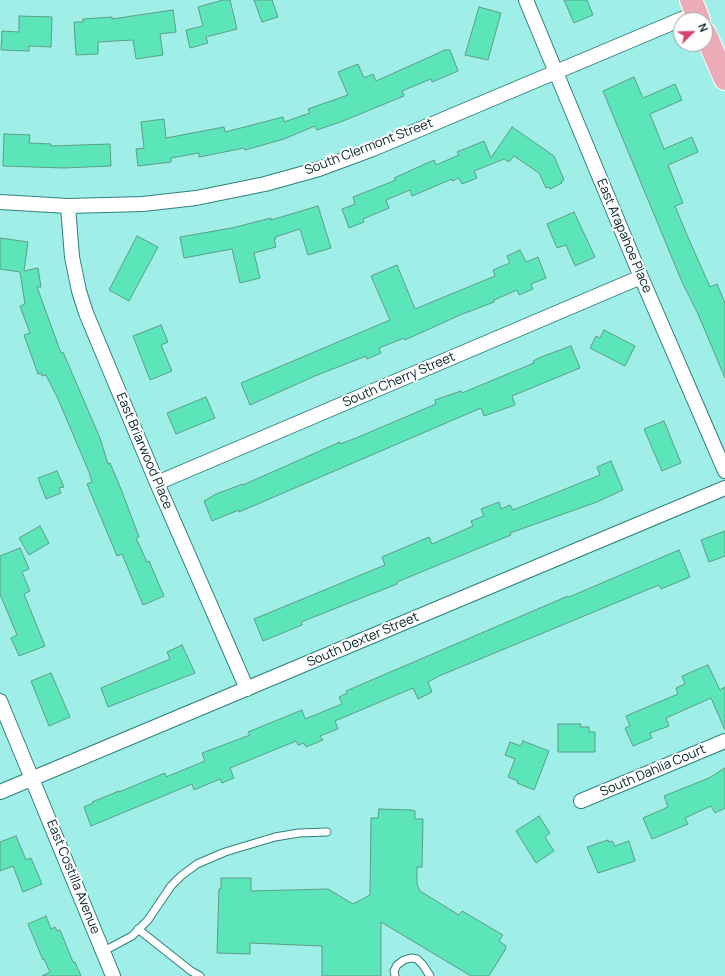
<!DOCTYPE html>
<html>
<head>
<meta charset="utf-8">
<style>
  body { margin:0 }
  #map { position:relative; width:725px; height:976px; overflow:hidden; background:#9feee7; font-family:Manrope,sans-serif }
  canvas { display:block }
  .north { position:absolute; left:673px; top:12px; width:40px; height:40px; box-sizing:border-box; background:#fefefe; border:1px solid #99a7a6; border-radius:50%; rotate:67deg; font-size:11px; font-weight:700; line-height:16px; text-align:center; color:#022422 }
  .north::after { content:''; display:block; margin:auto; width:14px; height:18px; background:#d44569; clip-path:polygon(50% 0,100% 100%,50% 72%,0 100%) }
</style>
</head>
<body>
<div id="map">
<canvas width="725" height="976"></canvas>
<div class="north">N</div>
</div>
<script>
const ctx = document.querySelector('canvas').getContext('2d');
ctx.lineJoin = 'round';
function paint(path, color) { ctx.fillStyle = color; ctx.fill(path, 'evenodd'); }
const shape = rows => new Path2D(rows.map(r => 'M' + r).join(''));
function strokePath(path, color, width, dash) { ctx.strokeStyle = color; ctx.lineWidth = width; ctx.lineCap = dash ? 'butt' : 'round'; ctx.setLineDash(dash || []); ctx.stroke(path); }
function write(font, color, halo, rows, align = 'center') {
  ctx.font = font + ' Manrope,sans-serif'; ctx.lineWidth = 4; ctx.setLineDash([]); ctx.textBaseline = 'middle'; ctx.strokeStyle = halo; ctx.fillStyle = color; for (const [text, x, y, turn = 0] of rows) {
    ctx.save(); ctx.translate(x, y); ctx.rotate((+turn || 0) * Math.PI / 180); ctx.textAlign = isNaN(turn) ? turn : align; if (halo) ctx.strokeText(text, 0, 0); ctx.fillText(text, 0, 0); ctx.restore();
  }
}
const building = shape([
  [223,0,230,0,237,29,206,37,208,43,190,48,186,30,203,26,198,7,223,0],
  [254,0,272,0,278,17,262,22,254,0],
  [564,0,587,0,593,15,574,23,564,0],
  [479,7,501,13,488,60,465,55,479,7],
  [173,10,176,32,160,34,163,55,136,59,133,40,98,42,98,54,76,55,74,22,83,22,83,19,112,17,112,19,173,10],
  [19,16,52,17,51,47,29,46,29,51,1,50,2,31,19,32,19,16],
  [445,50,450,50,458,71,432,82,431,79,402,91,404,96,343,121,317,130,315,126,284,139,245,150,244,148,199,157,199,153,171,158,171,162,138,166,136,149,144,148,141,122,164,119,166,138,224,127,225,132,283,117,284,122,310,113,308,109,348,95,338,72,358,64,364,78,373,74,376,81,445,50],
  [634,77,643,98,675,84,682,100,650,114,664,149,692,137,698,152,668,165,683,203,675,206,687,235,710,287,717,284,725,303,725,378,698,314,682,282,603,91,634,77],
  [512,127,554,156,564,180,561,182,562,183,550,189,549,187,546,188,539,173,514,156,509,162,504,159,474,171,477,178,462,184,459,178,452,181,452,179,412,196,410,190,386,200,389,208,363,219,364,222,349,228,342,209,355,204,353,197,396,180,394,178,434,160,436,165,459,155,457,152,484,141,491,158,512,127],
  [4,134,30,135,29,143,51,144,51,146,110,144,111,166,63,168,3,166,4,134],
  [318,206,331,248,308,255,300,229,275,237,276,239,274,239,276,247,254,253,260,278,240,283,232,249,184,258,180,237,232,228,271,218,271,220,318,206],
  [574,212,595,257,575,266,566,245,557,248,547,224,574,212],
  [137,236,158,247,129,301,109,290,137,236],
  [0,238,28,242,24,271,38,268,41,287,37,287,61,353,63,352,100,438,108,464,110,463,121,489,139,537,136,538,147,562,149,561,164,596,143,605,122,554,117,556,87,484,92,482,89,472,58,399,46,375,42,376,41,373,38,374,24,335,30,333,20,306,25,304,20,272,0,269,0,238],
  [520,250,526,262,538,257,546,278,531,284,533,289,519,295,517,290,494,300,494,302,460,315,405,340,404,338,379,348,381,353,367,359,366,356,315,376,250,405,241,383,390,320,371,276,397,265,415,309,495,276,493,270,510,263,507,256,520,250],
  [161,325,168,342,161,345,172,371,150,380,133,336,161,325],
  [604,330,635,346,625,366,590,348,596,336,600,338,604,330],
  [571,346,580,368,512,396,515,405,484,416,481,408,239,512,239,510,212,521,204,501,216,494,243,484,243,485,340,442,340,444,356,438,436,404,435,400,461,391,462,393,534,363,533,361,541,357,571,346],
  [206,397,215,418,176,434,167,413,206,397],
  [664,421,681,463,662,471,644,429,664,421],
  [611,461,623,490,597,502,510,533,511,535,397,582,397,584,301,622,302,625,263,641,254,619,385,565,382,557,429,537,432,544,473,526,471,521,484,516,481,509,499,502,501,509,510,505,513,510,600,475,597,467,611,461],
  [57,471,64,487,59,488,61,493,46,499,38,478,57,471],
  [40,526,49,543,29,555,19,538,40,526],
  [725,531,725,556,709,562,701,540,725,531],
  [20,548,29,569,22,572,30,591,24,594,45,646,19,656,11,638,17,635,0,594,0,556,20,548],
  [679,550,690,577,661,589,659,585,439,676,428,682,432,692,418,699,413,688,335,721,338,729,320,736,323,740,306,747,304,743,298,745,296,741,230,768,234,778,222,783,220,779,194,790,192,784,91,826,84,807,93,803,92,802,119,791,119,792,165,773,166,777,205,761,202,753,250,735,248,732,302,710,305,719,342,704,339,697,347,693,346,691,568,596,569,597,679,550],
  [182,645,195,673,108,707,101,688,170,659,167,652,182,645],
  [708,665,720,690,725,687,725,730,711,698,666,718,669,726,650,733,652,738,633,746,625,728,630,726,626,716,678,694,676,688,685,684,682,676,708,665],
  [51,673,70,717,49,726,31,681,51,673],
  [558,724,581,724,580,727,589,727,589,732,595,732,595,752,558,752,558,724],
  [523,741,549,751,534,790,517,783,518,781,508,777,515,759,505,755,510,742,521,746,523,741],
  [725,768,725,808,715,813,711,806,685,818,688,824,652,839,643,818,668,807,664,796,709,778,725,768],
  [379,809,411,810,415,811,415,819,423,819,422,867,417,867,417,884,420,891,459,915,462,911,503,935,499,941,506,946,505,950,489,976,471,976,381,922,381,976,322,976,322,946,250,943,250,954,217,953,219,889,221,889,221,878,251,878,251,891,328,889,353,904,370,895,371,818,378,818,379,809],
  [539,816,550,833,545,837,554,851,536,863,516,831,539,816],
  [16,836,26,860,31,858,42,884,23,892,13,866,0,871,0,842,16,836],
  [608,840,609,842,612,841,615,846,629,841,635,861,598,873,587,847,608,840],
  [46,916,51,929,55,927,57,931,60,930,73,962,75,962,81,976,42,976,50,972,44,959,43,960,28,924,46,916]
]);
paint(building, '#5de5ba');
strokePath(building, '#5b9e86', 1);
const lane = shape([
  [138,929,191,971,200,976],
  [104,951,132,936,148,920,171,886,181,876,197,864,225,852,275,837,299,833,327,832],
  [395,976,394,971,397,965,404,960,411,958,417,959,423,965,430,976]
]);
const street = shape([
  [526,0,641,277,725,471],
  [0,202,68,206,143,204,196,198,265,184,319,169,373,149,696,13],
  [68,206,72,257,79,291,86,313,157,483,247,689],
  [157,483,641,277],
  [0,701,113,976],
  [0,792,725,488],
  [581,801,725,741]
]);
const primary = shape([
  [691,0,699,20],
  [705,33,725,79]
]);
strokePath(lane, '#31817c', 9);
strokePath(street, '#31817c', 16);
strokePath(primary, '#fff', 24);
strokePath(lane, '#fff', 7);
strokePath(street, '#fff', 14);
strokePath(primary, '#edabb8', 22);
write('13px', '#022422', '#fefefe', [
  ["South Clermont Street",369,147,-21],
  ["East Arapahoe Place",624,236,67],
  ["South Cherry Street",399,380,-23],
  ["East Briarwood Place",144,451,67],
  ["South Dexter Street",363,640,-23],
  ["South Dahlia Court",653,771,-23],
  ["East Costilla Avenue",73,877,68]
]);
</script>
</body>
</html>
